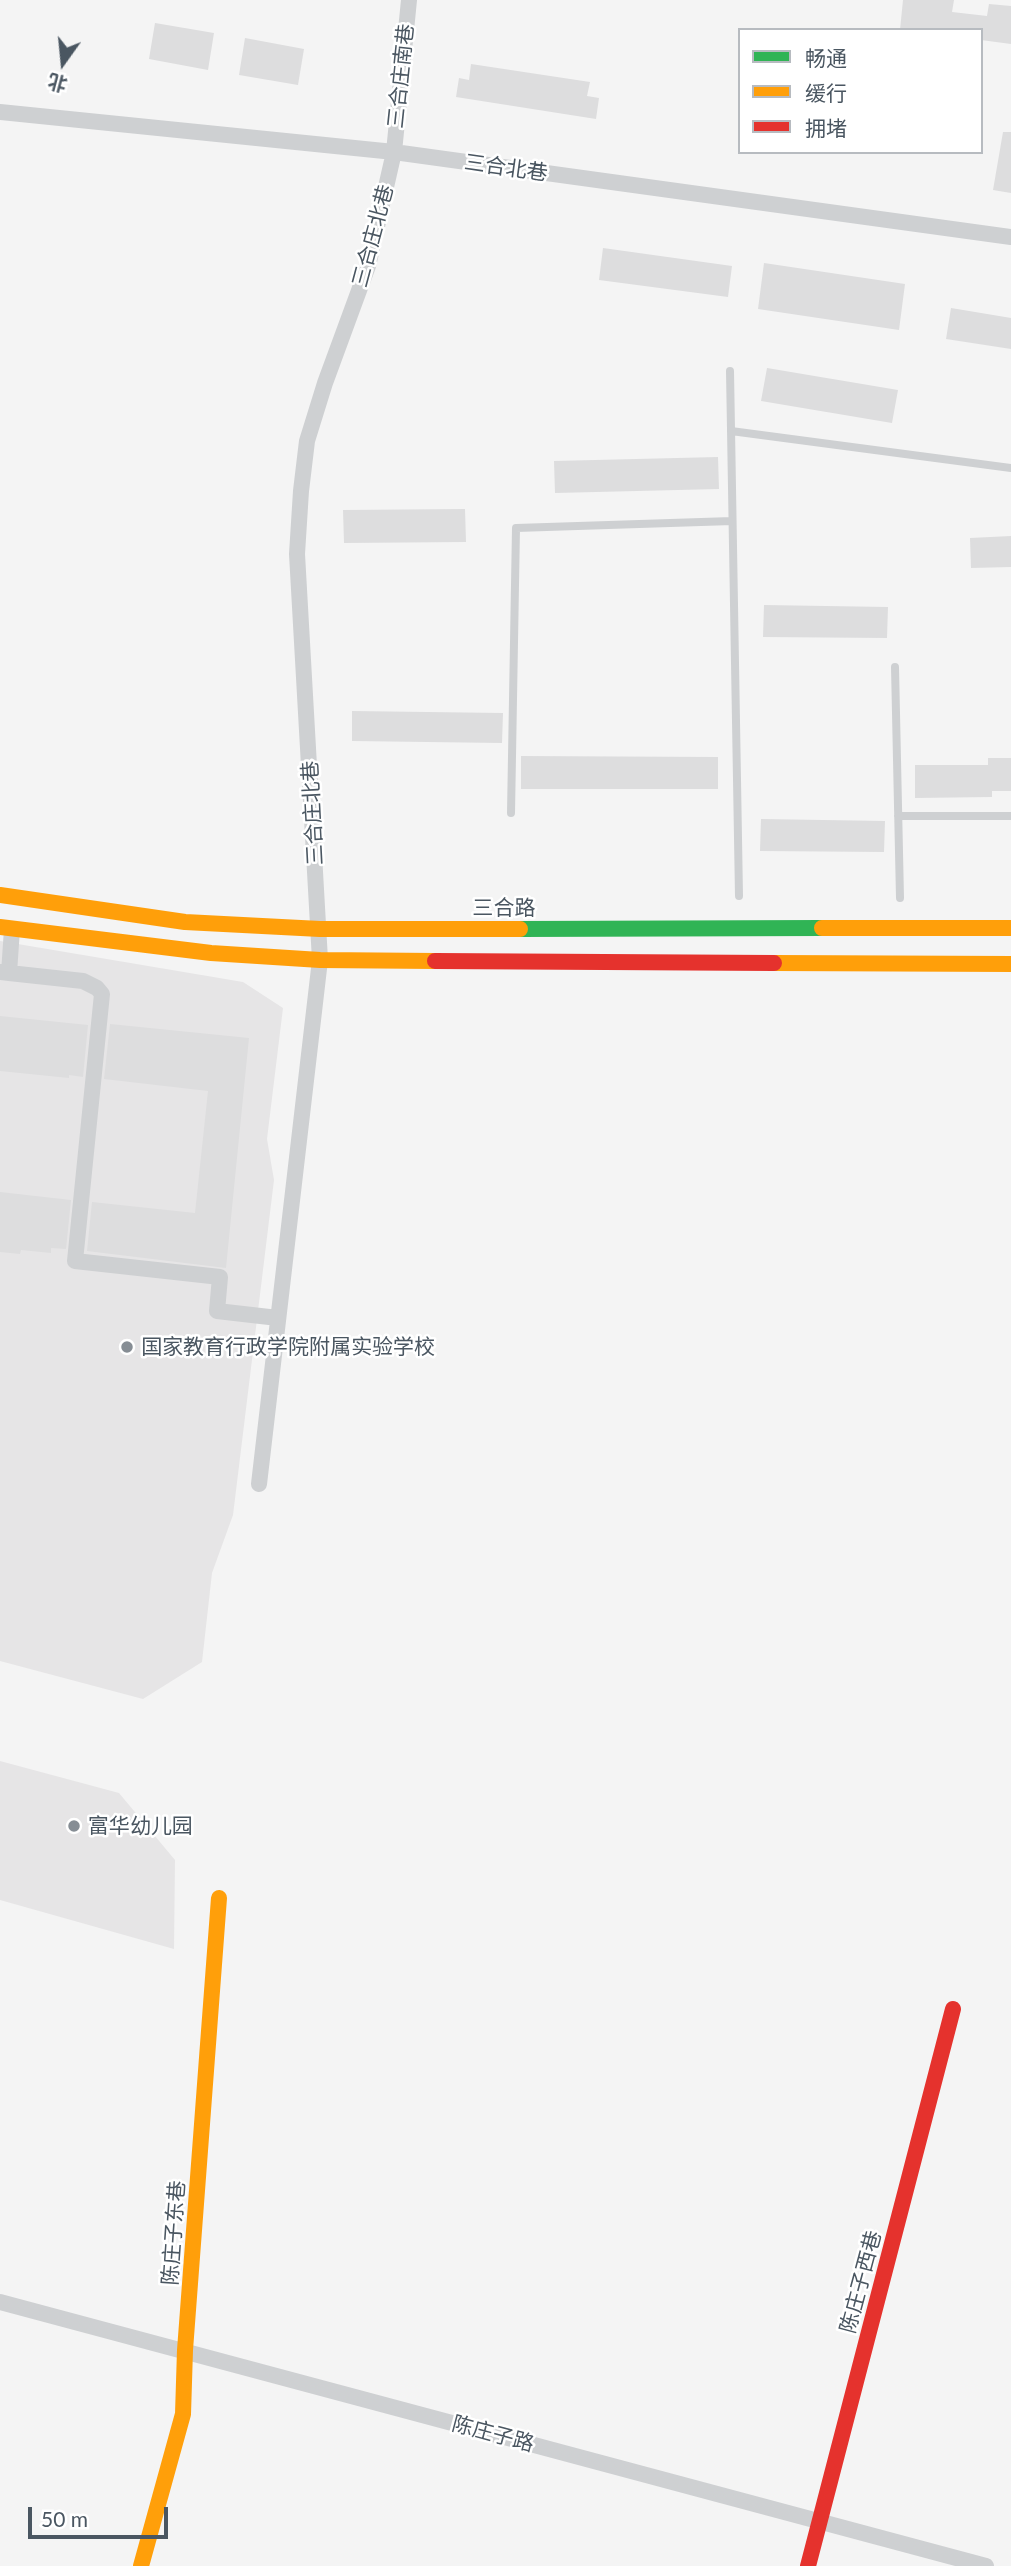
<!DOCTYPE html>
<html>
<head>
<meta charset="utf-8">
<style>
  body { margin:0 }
  #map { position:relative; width:1011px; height:2566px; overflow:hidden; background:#f4f4f4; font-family:Lato,"Noto Sans SC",sans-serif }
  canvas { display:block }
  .legend { position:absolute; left:738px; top:28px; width:245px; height:126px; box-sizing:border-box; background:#fff; border:2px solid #b7bbc0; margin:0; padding:9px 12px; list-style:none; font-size:21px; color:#4a5661 }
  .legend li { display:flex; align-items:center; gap:14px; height:35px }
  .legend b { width:35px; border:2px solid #b7bbc0 }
  .north { position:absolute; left:28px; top:28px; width:70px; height:70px; -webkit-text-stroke:5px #fff; paint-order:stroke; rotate:195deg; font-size:19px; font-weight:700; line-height:28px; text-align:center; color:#4a5661 }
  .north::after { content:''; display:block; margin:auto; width:24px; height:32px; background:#4a5661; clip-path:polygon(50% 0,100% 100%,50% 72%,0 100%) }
  .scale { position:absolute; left:28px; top:2507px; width:140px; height:32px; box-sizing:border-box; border:4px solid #4a5661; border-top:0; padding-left:9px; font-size:21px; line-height:24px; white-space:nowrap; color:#4a5661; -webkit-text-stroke:5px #fff; paint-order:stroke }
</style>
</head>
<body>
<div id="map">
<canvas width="1011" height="2566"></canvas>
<ul class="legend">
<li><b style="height:9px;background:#30b455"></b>畅通</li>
<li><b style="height:9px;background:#ff9f0a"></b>缓行</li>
<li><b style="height:9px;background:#e5322d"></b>拥堵</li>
</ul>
<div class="north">北</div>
<div class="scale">50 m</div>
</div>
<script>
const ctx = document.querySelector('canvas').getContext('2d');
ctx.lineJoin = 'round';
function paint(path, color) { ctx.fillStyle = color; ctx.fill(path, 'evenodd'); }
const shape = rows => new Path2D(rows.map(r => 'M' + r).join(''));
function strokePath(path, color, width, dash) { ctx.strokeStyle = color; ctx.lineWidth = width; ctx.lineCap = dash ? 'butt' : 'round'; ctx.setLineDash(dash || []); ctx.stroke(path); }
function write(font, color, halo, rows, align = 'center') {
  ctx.font = font + ' Lato,"Noto Sans SC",sans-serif'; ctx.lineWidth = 5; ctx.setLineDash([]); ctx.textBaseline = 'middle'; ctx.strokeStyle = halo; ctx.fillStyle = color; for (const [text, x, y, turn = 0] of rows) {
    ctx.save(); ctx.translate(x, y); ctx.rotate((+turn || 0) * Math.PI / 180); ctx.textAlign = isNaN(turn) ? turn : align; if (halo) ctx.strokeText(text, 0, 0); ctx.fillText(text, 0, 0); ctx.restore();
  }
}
paint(shape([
  [0,941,243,982,283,1008,267,1139,274,1180,233,1515,212,1573,202,1662,143,1699,0,1661],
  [0,1761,119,1793,175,1860,174,1949,0,1900]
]), '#e6e5e6');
paint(shape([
  [903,0,954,0,952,12,987,16,989,4,1011,6,1011,44,981,40,981,30,900,30],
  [155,23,214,33,208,70,149,59],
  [245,38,304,49,298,85,239,75],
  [471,64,590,82,587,96,599,98,596,119,456,97,459,78,469,80],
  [1003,132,1011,132,1011,193,993,190],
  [603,248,732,266,728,297,599,280],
  [764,263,905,284,899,330,758,309],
  [951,308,1011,318,1011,349,946,339],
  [767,368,898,390,892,423,761,401],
  [718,457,719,489,555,493,554,461],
  [465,509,466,542,344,543,343,510],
  [1011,536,1011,567,971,568,970,538],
  [764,605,888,607,887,638,763,637],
  [352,711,503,713,502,743,352,741],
  [521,756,718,757,718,789,521,789],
  [988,758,1011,758,1011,791,992,791,992,797,915,798,915,765,988,765],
  [761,819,885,821,884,852,760,851],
  [0,1016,88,1025,83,1077,69,1075,69,1078,0,1071],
  [110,1024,249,1038,226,1268,87,1251,92,1202,195,1213,208,1091,104,1079],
  [0,1192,71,1200,66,1249,51,1248,51,1253,21,1250,20,1254,0,1252]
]), '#ddddde');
strokePath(shape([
  [730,371,739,896],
  [731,431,1011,468],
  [895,667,900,898],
  [511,813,516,528,732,521],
  [898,816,1011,816]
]), '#ced0d2', 8);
strokePath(shape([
  [0,112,394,152,1011,237],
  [0,972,9,973,12,929],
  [9,973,83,981,97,988,102,994,75,1261,220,1277,217,1311,278,1318],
  [259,1484,320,960,297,554,301,491,307,441,325,383,368,266,394,152,409,0],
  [0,2302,986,2566]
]), '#ced0d2', 16);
strokePath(shape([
  [520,929,822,928]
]), '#30b455', 16);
strokePath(shape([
  [0,895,185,922,320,929,520,929],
  [0,927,211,953,320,960,435,961],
  [822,928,1011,928],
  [774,963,1011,964],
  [141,2566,183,2414,185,2350,219,1898]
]), '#ff9f0a', 16);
strokePath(shape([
  [435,961,774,963],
  [808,2566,953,2009]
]), '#e5322d', 16);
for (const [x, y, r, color] of [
  [127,1347,7,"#868d94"],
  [74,1826,7,"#868d94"]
]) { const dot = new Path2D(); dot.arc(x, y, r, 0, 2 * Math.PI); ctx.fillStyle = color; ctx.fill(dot); strokePath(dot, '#fff', 2.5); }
write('21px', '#4a5661', '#fff', [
  ["三合庄南巷",401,76,-84],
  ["三合北巷",506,168,8],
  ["三合庄北巷",373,236,-75],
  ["三合庄北巷",313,813,-93],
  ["三合路",504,908],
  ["陈庄子东巷",174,2233,-86],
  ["陈庄子西巷",861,2282,-75],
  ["陈庄子路",493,2434,15]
]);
write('21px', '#4a5661', '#fff', [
  ["国家教育行政学院附属实验学校",141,1347],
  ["富华幼儿园",88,1826]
], 'left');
</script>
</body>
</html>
